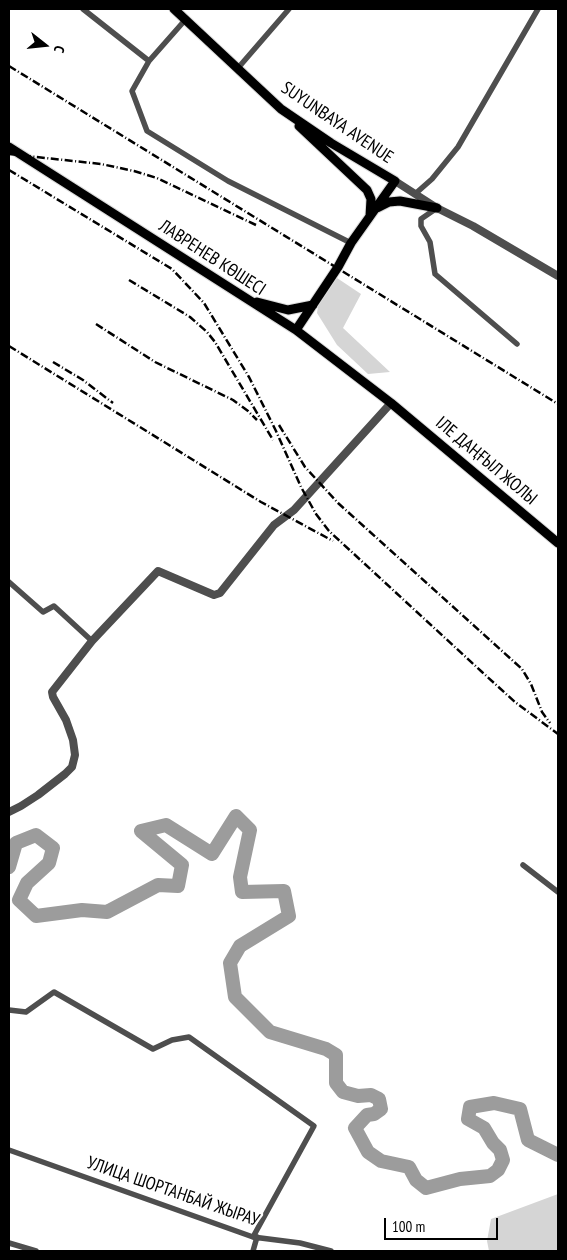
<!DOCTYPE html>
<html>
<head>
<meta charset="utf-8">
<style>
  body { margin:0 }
  #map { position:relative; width:567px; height:1260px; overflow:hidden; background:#fff; font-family:"PT Sans Narrow",sans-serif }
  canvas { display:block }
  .frame { position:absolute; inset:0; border:10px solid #000; pointer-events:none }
  .north { position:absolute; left:20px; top:20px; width:50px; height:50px; -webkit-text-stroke:4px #fff; paint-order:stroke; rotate:106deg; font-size:14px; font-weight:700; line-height:20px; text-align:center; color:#000 }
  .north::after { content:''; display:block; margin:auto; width:18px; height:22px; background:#000; clip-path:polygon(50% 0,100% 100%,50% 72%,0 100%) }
  .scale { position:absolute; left:384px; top:1218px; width:114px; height:22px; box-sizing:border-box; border:2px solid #000; border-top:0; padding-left:6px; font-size:15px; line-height:18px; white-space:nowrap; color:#000; -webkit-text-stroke:4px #fff; paint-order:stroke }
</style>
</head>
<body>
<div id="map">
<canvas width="567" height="1260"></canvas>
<div class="frame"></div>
<div class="north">С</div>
<div class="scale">100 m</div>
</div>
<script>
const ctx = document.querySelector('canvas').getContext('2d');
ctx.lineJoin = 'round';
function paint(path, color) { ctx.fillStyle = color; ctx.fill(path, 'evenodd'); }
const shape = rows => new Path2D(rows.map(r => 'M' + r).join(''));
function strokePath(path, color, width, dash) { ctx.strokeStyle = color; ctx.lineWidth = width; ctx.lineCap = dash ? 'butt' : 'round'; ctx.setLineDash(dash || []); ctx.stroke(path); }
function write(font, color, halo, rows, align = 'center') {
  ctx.font = font + ' "PT Sans Narrow",sans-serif'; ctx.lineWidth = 4.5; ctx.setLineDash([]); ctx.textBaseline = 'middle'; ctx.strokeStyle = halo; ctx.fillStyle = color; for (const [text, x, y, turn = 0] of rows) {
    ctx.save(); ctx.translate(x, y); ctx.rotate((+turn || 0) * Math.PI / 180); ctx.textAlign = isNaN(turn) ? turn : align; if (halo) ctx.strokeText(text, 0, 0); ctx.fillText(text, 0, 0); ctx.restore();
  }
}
paint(shape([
  [334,276,361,294,343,328,390,372,368,374,337,345,317,313,318,306],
  [558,1194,558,1251,489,1251,487,1241,491,1219]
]), '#d5d5d5');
strokePath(shape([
  [9,867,16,843,36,835,53,848,49,863,27,883,19,900,36,916,82,910,107,912,158,885,178,886,182,865,141,831,166,825,212,854,236,816,250,830,240,877,242,892,284,891,289,916,240,946,230,963,235,997,270,1032,326,1049,336,1055,336,1083,343,1092,358,1096,371,1095,379,1099,381,1109,374,1114,367,1115,355,1128,368,1152,381,1161,409,1167,416,1180,426,1188,460,1179,490,1176,498,1170,503,1160,500,1150,493,1143,484,1128,468,1119,470,1107,494,1103,520,1109,528,1140,558,1155]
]), '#9c9c9c', 14);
const primary = shape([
  [174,9,281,109,331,143,395,181,351,243,338,267,296,330],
  [299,126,367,190,371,199,370,216],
  [9,147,296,330,391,403,558,543],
  [377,208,389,202,400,201,437,208],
  [257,302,288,310,313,305]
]);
strokePath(primary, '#dbdbdb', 11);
strokePath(shape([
  [83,9,149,61,186,19],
  [149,61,132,91,147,131,228,181,351,243],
  [238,68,289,9],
  [415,194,432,179,458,147,538,9],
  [437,208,421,219,421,226,430,242,435,274,517,344],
  [9,582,43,612,54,606,92,641],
  [523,865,558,892],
  [9,1010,26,1012,54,992,153,1049,172,1040,189,1037,314,1126,253,1237],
  [9,1150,253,1237,300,1243,331,1251],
  [9,1243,36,1251],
  [253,1251,257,1237]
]), '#4e4e4e', 5.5);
strokePath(shape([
  [395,181,437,208,473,226,558,276],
  [9,812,21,806,38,795,65,774,72,767,75,755,73,740,66,720,53,697,52,692,92,641,158,571,214,595,220,593,274,525,294,510,391,403]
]), '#4e4e4e', 8);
strokePath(primary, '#000', 9);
strokePath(shape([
  [9,66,558,404],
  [9,154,101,164,134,171,157,178,256,225],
  [9,170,172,269,204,303,249,377,276,431,301,487,316,514,329,531,482,672,515,702,558,734],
  [129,280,190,317,207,332,215,342,273,440],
  [96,324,155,362,233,400,248,411,257,420],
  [9,346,261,502,333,541],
  [53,362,83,380,113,403],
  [279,425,305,467,338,503,522,669,531,684,542,712,550,723]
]), '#000', 2.5, [8, 2.5, 1, 2.5]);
write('18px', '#000', '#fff', [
  ["SUYUNBAYA AVENUE",337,123,34],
  ["ЛАВРЕНЕВ КӨШЕСІ",212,258,33],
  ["ІЛЕ ДАҢҒЫЛ ЖОЛЫ",486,461,40],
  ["УЛИЦА ШОРТАНБАЙ ЖЫРАУ",173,1192,19]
]);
</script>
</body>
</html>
